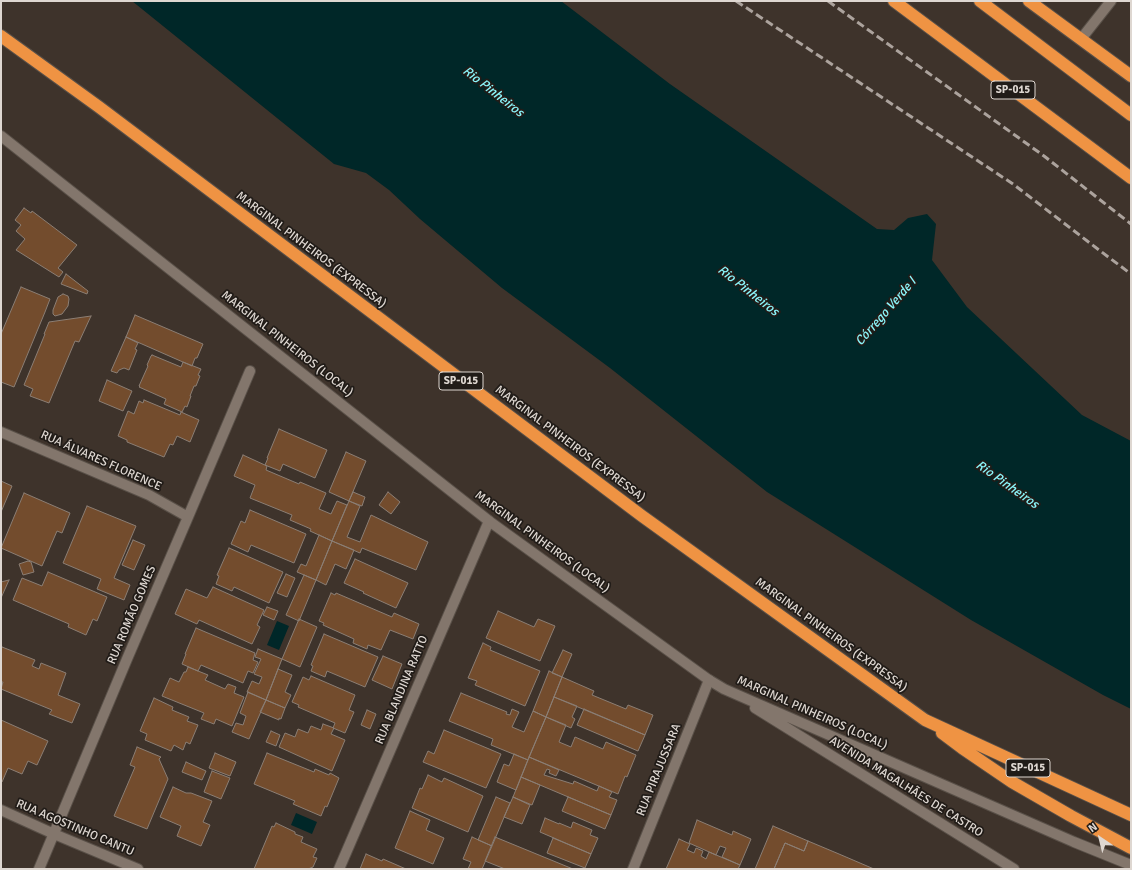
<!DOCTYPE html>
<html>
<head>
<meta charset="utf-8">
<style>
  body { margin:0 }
  #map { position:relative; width:1132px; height:870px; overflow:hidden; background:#3e332b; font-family:Signika,sans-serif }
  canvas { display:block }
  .frame { position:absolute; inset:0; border:2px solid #ded7d1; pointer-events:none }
  .north { position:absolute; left:1080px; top:818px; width:40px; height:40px; -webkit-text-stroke:3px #211c18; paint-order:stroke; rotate:325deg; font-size:11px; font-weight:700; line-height:16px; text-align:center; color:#ded7d1 }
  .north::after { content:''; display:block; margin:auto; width:14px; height:18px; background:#ded7d1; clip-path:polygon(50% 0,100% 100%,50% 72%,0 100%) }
</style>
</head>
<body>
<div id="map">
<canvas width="1132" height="870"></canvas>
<div class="frame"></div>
<div class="north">N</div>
</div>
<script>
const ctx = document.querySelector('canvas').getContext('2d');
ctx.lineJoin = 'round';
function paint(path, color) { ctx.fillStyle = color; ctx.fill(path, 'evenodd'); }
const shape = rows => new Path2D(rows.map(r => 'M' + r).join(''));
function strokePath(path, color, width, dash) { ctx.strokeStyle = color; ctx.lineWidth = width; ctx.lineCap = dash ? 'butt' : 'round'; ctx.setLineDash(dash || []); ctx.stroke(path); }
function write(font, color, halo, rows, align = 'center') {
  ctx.font = font + ' Signika,sans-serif'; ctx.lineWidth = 3.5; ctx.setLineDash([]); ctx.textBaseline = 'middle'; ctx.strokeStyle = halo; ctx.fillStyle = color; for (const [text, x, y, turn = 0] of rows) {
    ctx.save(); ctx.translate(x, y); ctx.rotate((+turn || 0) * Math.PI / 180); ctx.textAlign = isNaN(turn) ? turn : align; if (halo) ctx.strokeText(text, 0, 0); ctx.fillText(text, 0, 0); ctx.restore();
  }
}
paint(shape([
  [132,1,561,1,670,84,877,229,894,230,908,218,927,214,936,224,932,260,967,307,1082,415,1131,441,1131,709,1103,695,971,620,767,492,610,368,502,288,420,219,389,190,366,173,334,164],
  [277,621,289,626,279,650,267,645],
  [296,813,317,822,312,834,291,825]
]), '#002728');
const building = shape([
  [24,208,31,213,32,211,77,245,58,268,63,272,59,277,16,250,25,239,16,231,21,225,15,220,24,208],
  [66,274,88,291,87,294,61,284,66,274],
  [21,287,50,299,45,312,14,387,1,382,1,334,21,287],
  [63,294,68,296,69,299,68,306,62,314,55,316,53,314,53,310,58,297,63,294],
  [135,315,203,344,197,358,195,358,192,366,126,337,135,315],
  [91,316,79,342,75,341,49,403,30,396,33,389,24,385,45,334,44,334,49,322,91,316],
  [126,337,138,343,135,349,137,350,129,370,124,368,119,370,117,373,111,371,126,337],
  [152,355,181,367,183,362,201,369,198,375,200,376,196,386,194,386,190,396,191,396,187,407,185,406,182,412,164,404,166,399,139,387,140,386,139,386,148,366,147,365,151,356,152,355],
  [107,380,132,391,123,411,99,401,107,380],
  [144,400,180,415,181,412,199,420,190,442,177,436,173,445,170,444,164,457,127,442,127,440,118,436,128,411,134,414,139,401,143,403,144,400],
  [279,429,327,450,315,478,283,464,280,471,265,465,268,458,267,458,279,429],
  [346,452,366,461,349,501,329,492,346,452],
  [243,455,267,466,266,470,299,484,300,482,326,493,319,509,331,514,337,501,347,505,332,541,310,531,311,529,290,520,292,515,250,498,255,485,234,476,243,455],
  [1,481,12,486,1,512,1,481],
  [353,492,365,497,362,506,349,501,353,492],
  [388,492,400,502,391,514,379,505,388,492],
  [24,493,70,513,62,533,57,531,42,566,1,548,24,493],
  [349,501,360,506,347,537,360,542,371,515,428,542,416,570,362,548,360,553,332,541,349,501],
  [87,506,136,526,114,578,130,585,124,600,97,589,101,579,63,563,87,506],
  [250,510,306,534,294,563,251,545,248,552,231,544,241,521,245,523,250,510],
  [319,535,332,541,316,580,297,572,301,564,306,566,319,535],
  [133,540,145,545,134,570,122,565,133,540],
  [332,541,354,550,346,569,335,564,326,585,316,580,332,541],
  [229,548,283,572,269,603,234,587,232,591,216,584,219,576,217,575,229,548],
  [355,559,408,583,396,608,363,593,364,592,344,583,355,559],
  [28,561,31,562,34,572,23,575,19,564,28,561],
  [48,572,107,597,97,621,93,619,86,635,68,627,69,624,13,600,22,578,42,586,48,572],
  [286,574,295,578,287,597,277,593,286,574],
  [304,575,316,580,299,621,286,615,304,575],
  [9,580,1,598,1,582,9,580],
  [213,587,264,610,257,625,260,627,252,644,199,620,197,624,175,614,186,589,207,598,213,587],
  [331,593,335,595,336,593,392,617,394,613,419,624,413,639,390,630,381,650,368,645,367,649,353,643,354,639,323,625,324,623,319,621,331,593],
  [267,607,278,611,274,620,263,615,267,607],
  [498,611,534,627,538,619,555,626,540,661,486,638,498,611],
  [299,619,317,627,300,667,282,659,299,619],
  [196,628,255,653,253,660,258,662,253,673,248,671,243,683,201,665,198,671,182,664,186,654,185,654,196,628],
  [324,634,378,657,365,687,327,671,325,677,311,671,313,666,311,665,324,634],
  [483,643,491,647,490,650,540,671,525,706,475,685,477,681,468,678,483,643],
  [2,647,35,660,32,666,39,669,41,663,66,673,58,695,80,704,72,723,49,714,52,710,1,689,3,682,1,682,1,650,2,647],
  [258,649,282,659,266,700,247,692,252,681,259,684,262,677,254,674,261,659,255,657,258,649],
  [563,650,572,654,562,677,552,673,563,650],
  [383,656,402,664,392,689,372,680,383,656],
  [188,667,208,675,205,680,225,689,228,684,236,687,234,693,244,697,232,726,216,719,214,724,201,719,204,713,162,696,170,678,179,682,184,672,186,672,188,667],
  [278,669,292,675,285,692,291,695,285,708,266,700,278,669],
  [549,671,562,677,546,717,533,711,549,671],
  [311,676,355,695,349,710,354,712,345,733,333,728,335,723,298,707,299,705,292,702,303,677,309,680,311,676],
  [562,677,594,691,592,695,626,709,628,705,653,715,645,735,554,697,562,677],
  [248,692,266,700,249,739,232,732,236,723,243,725,246,716,240,713,248,692],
  [461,693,507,712,506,714,510,715,512,709,519,712,512,727,524,732,533,711,546,717,528,760,491,745,493,739,449,721,461,693],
  [554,697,577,706,572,717,575,719,571,728,546,717,554,697],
  [154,698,173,707,172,710,189,717,187,721,198,725,190,744,186,742,183,750,174,745,171,751,145,740,147,734,140,731,154,698],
  [266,700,285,708,281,719,279,718,279,720,260,712,266,700],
  [584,709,645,735,638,751,577,725,584,709],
  [367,710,376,714,370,729,361,725,367,710],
  [546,717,566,725,559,742,571,747,575,737,603,749,606,742,636,755,627,777,625,776,618,794,529,757,546,717],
  [1,720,48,741,37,765,28,761,22,774,8,768,2,782,1,782,1,720],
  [323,724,334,728,331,734,345,740,332,771,279,747,285,733,295,737,298,729,308,733,311,726,321,730,323,724],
  [444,730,501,754,486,788,423,762,428,751,434,754,444,730],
  [271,731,280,735,276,746,266,742,271,731],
  [137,747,161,757,159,759,168,779,147,829,114,816,135,767,130,765,137,747],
  [215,753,236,762,230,776,209,768,215,753],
  [267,753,314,772,315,769,329,775,330,773,339,778,327,807,325,806,321,816,293,804,295,801,254,784,267,753],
  [514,754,528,760,516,790,497,782,504,764,509,766,514,754],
  [529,757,559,770,556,776,549,773,550,770,547,769,544,775,573,784,574,781,597,791,599,786,612,792,609,797,617,800,611,815,521,777,529,757],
  [186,762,206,771,202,780,182,772,186,762],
  [212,771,230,778,221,799,204,792,212,771],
  [428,775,442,782,444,778,483,796,468,832,412,808,420,788,422,789,428,775],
  [521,777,540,785,532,805,513,797,521,777],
  [173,787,186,793,191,793,212,801,203,822,210,825,201,846,177,836,181,826,160,817,173,787],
  [496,797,510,803,492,846,478,840,496,797],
  [513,797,530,805,522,824,504,817,513,797],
  [568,797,611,815,605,829,562,811,568,797],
  [410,811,430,820,426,830,444,838,433,864,395,848,410,811],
  [545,818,559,824,559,823,571,828,573,822,592,830,590,835,598,838,591,854,540,832,545,818],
  [697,820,732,835,733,831,751,839,740,865,722,857,726,848,720,846,716,855,689,843,697,820],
  [276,823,295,832,295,834,303,837,301,842,317,849,313,857,317,858,313,867,308,869,254,869,272,826,274,827,276,823],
  [773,826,808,841,804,851,785,843,774,869,755,869,773,826],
  [472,837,492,846,482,869,468,869,471,862,463,859,472,837],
  [495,837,573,869,505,869,485,861,495,837],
  [553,838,591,854,585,868,547,853,553,838],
  [679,839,690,844,687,850,694,853,696,848,703,851,701,856,706,859,709,852,740,865,738,869,666,869,679,839],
  [808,841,839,854,874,869,774,869,785,843,804,851,808,841],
  [366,854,382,861,383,859,406,869,360,869,366,854]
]);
paint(building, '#734c2d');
strokePath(building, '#8b7e74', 1);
const street = shape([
  [1,432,149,495,188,517],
  [1,810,54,834,138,869],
  [39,869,127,659,188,517,250,371],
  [339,869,489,521],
  [633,869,709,680]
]);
const secondary = shape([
  [1081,39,1111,1],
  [1,136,489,521,709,680,724,689,1074,842,1131,865],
  [755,708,1014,869]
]);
const highway = shape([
  [894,1,1131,178],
  [980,1,1131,115],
  [1029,1,1131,76],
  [1,36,99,107,642,516,925,720,1131,815],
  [942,733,962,748,1012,782,1071,816,1131,848]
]);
strokePath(street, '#595048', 12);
strokePath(secondary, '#595048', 12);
strokePath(highway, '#595048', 14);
strokePath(street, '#83766c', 10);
strokePath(secondary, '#83766c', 10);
strokePath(highway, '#ef9343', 12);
strokePath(shape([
  [736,1,1013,184,1099,250,1131,274],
  [828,1,1044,156,1131,224]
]), '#aca39d', 3, [8, 4]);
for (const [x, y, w] of [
  [1013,90,44],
  [461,381,44],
  [1028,768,44]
]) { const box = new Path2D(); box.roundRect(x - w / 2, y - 9, w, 18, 3); ctx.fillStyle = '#211c18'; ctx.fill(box); strokePath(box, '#ded7d1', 1); }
write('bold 11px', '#ded7d1', null, [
  ["SP-015",1013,90],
  ["SP-015",461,381],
  ["SP-015",1028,768]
]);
write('12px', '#ded7d1', '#211c18', [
  ["MARGINAL PINHEIROS (EXPRESSA)",311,250,37],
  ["MARGINAL PINHEIROS (LOCAL)",287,344,38],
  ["MARGINAL PINHEIROS (EXPRESSA)",570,444,37],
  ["RUA ÁLVARES FLORENCE",101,461,24],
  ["MARGINAL PINHEIROS (LOCAL)",542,542,36],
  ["RUA ROMÃO GOMES",132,615,-67],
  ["MARGINAL PINHEIROS (EXPRESSA)",831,635,36],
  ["RUA BLANDINA RATTO",402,690,-67],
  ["MARGINAL PINHEIROS (LOCAL)",812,713,24],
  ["RUA PIRAJUSSARA",659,770,-68],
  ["AVENIDA MAGALHÃES DE CASTRO",906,787,32],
  ["RUA AGOSTINHO CANTU",75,828,23]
]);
write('italic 13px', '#8bf6fb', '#211c18', [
  ["Rio Pinheiros",493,92,38],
  ["Rio Pinheiros",748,291,38],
  ["Córrego Verde I",886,312,-49],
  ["Rio Pinheiros",1007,485,35]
]);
</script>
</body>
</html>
